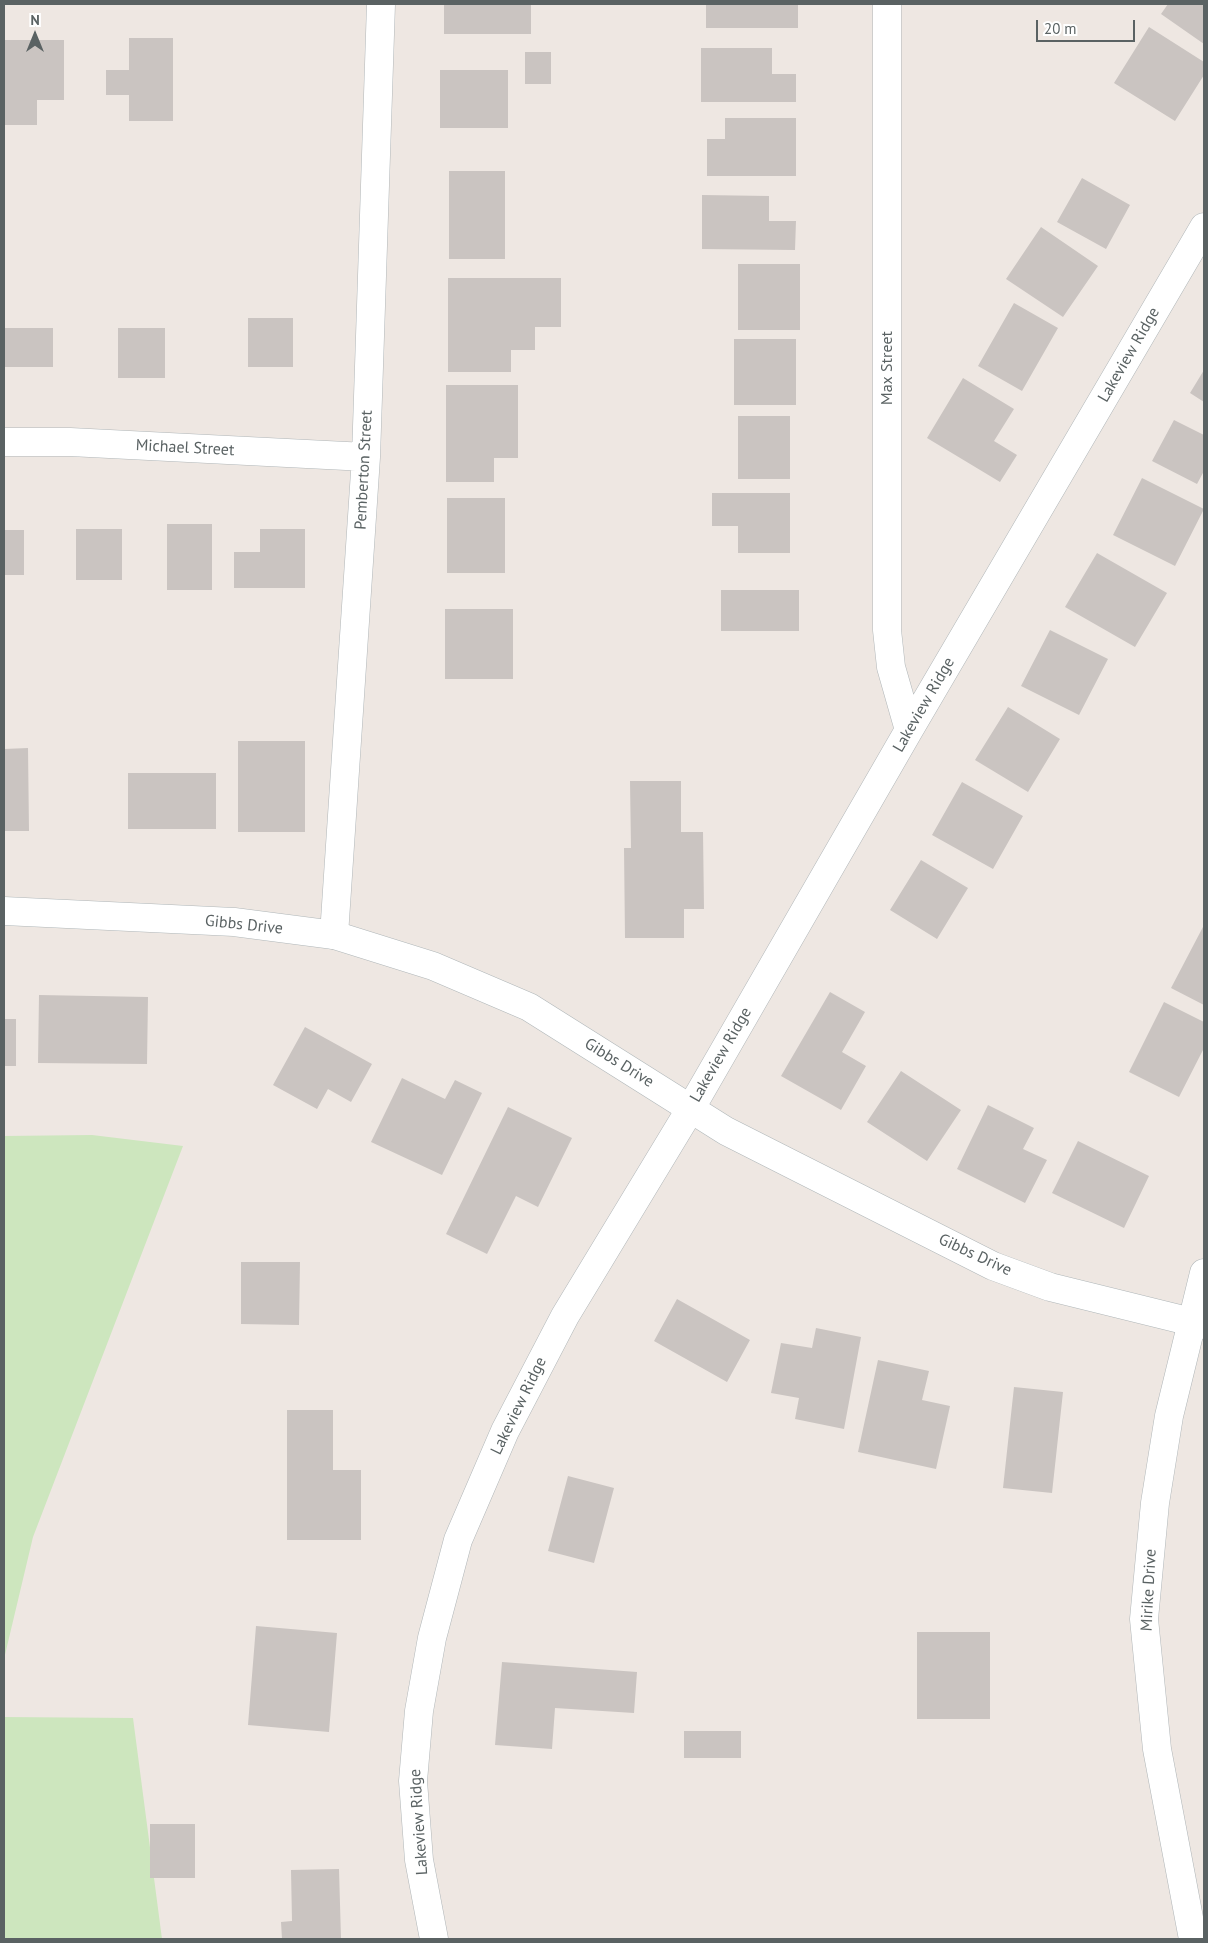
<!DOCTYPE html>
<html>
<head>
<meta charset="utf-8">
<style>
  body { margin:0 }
  #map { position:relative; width:1208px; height:1943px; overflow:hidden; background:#eee7e2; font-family:"PT Sans",sans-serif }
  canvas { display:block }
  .frame { position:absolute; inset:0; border:5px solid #5a6263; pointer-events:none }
  .north { position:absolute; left:10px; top:10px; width:50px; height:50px; -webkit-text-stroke:4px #fff; paint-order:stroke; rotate:0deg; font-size:14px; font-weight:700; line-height:20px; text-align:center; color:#5a6263 }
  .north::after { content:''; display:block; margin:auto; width:18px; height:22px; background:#5a6263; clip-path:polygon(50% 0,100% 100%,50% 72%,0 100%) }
  .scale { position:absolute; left:1036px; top:20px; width:99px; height:22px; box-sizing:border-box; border:2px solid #5a6263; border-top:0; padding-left:6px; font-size:15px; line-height:18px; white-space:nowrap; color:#5a6263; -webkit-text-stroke:4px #fff; paint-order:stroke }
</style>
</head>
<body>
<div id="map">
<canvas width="1208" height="1943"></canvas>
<div class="frame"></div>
<div class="north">N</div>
<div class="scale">20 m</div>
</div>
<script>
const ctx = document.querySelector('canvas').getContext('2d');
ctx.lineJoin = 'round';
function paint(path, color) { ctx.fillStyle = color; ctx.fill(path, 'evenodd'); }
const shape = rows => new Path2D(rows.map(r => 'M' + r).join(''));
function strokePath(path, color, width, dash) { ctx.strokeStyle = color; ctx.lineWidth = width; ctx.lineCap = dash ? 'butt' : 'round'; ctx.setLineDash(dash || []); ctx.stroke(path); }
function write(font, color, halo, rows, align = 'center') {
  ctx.font = font + ' "PT Sans",sans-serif'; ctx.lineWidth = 5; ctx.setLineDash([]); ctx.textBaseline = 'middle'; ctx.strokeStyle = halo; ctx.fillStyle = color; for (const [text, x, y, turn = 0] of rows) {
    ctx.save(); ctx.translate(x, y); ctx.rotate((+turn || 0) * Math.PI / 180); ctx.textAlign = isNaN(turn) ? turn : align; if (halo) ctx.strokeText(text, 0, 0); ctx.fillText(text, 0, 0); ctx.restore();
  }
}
paint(shape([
  [92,1135,183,1146,33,1537,4,1659,4,1136],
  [4,1717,133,1718,162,1939,4,1939]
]), '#cde6be');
paint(shape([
  [444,4,531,4,531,34,444,34],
  [706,4,798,4,798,28,706,28],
  [1168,4,1204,4,1204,44,1161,14],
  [1149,27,1204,62,1204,75,1175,121,1114,83],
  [129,38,173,38,173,121,129,121,129,95,106,95,106,70,129,70],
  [4,40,64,40,64,100,37,100,37,125,4,125],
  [701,48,772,48,772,74,796,74,796,102,701,102],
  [525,52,551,52,551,84,525,84],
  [440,70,508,70,508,128,440,128],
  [725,118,796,118,796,176,707,176,707,139,725,139],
  [449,171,505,171,505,259,449,259],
  [1082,178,1130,205,1106,249,1057,222],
  [702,195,769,196,769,221,796,221,795,250,702,249],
  [1041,227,1098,266,1063,317,1006,279],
  [738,264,800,264,800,330,738,330],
  [448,278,561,278,561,327,535,327,535,350,511,350,511,372,448,372],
  [1014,303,1058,328,1022,391,978,366],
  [248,318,293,318,293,367,248,367],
  [4,328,53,328,53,367,4,367],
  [118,328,165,328,165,378,118,378],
  [734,339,796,339,796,405,734,405],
  [1204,370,1204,402,1190,393],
  [963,378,1014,409,994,441,1017,455,1000,482,927,438],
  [446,385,518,385,518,458,494,458,494,482,446,482],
  [738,416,790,416,790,479,738,479],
  [1174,420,1204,435,1204,471,1197,484,1152,461],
  [1142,478,1204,509,1175,566,1113,535],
  [712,493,790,493,790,553,738,553,738,526,712,526],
  [447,498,505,498,505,573,447,573],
  [167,524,212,524,212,590,167,590],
  [76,529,122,529,122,580,76,580],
  [260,529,305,529,305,588,234,588,234,552,260,552],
  [4,530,24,530,24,575,4,575],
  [1097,553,1167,593,1135,647,1065,607],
  [721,590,799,590,799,631,721,631],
  [445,609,513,609,513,679,445,679],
  [1050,630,1108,659,1079,715,1021,686],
  [1008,707,1060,739,1028,792,975,760],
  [238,741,305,741,305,832,238,832],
  [28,748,29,831,4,831,4,749],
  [128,773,216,773,216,829,128,829],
  [630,781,681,781,681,832,703,832,704,909,684,909,684,938,625,938,624,848,631,848],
  [962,782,1023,816,993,869,932,835],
  [921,860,968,888,937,939,890,910],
  [1204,925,1204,1005,1171,988],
  [830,992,865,1012,842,1052,866,1066,841,1110,781,1076],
  [39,995,148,997,147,1064,38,1063],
  [1164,1002,1204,1022,1204,1048,1179,1097,1129,1072],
  [4,1019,16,1019,16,1066,4,1066],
  [305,1027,372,1064,351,1102,328,1089,317,1109,273,1085],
  [901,1071,961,1110,927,1161,867,1122],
  [402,1078,445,1099,455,1080,482,1093,442,1175,371,1142],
  [988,1105,1034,1128,1023,1149,1047,1160,1025,1203,957,1169],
  [508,1107,572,1138,538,1207,516,1196,487,1254,446,1234],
  [1078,1141,1149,1176,1124,1228,1052,1193],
  [241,1262,300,1262,299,1325,241,1324],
  [677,1299,750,1340,727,1382,654,1341],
  [816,1328,861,1337,844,1429,795,1419,799,1398,771,1393,781,1343,812,1348],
  [878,1360,929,1371,922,1400,950,1406,936,1469,858,1452],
  [1014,1387,1063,1392,1052,1493,1003,1488],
  [287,1410,333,1410,333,1470,361,1470,361,1540,287,1540],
  [568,1476,614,1488,594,1563,548,1551],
  [256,1626,337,1633,329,1732,248,1725],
  [917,1632,990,1632,990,1719,917,1719],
  [502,1662,637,1672,634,1713,555,1708,552,1749,495,1745],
  [684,1731,741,1731,741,1758,684,1758],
  [150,1824,195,1824,195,1878,150,1878],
  [339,1869,341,1939,282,1939,281,1922,292,1921,291,1870]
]), '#cac4c1');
const street = shape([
  [887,4,887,630,891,667,909,730],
  [4,442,70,442,366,457],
  [334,935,366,457,381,4],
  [434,1939,419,1860,413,1781,419,1711,432,1638,458,1540,505,1431,565,1316,691,1108,909,730,1204,227],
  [1193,1939,1157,1749,1144,1619,1155,1503,1169,1416,1204,1273]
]);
const secondary = shape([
  [4,911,234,922,334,935,433,966,529,1007,726,1131,993,1266,1050,1287,1204,1325]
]);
strokePath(street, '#b0b6b8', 29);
strokePath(secondary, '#afb6b8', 29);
strokePath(street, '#fff', 28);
strokePath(secondary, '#fff', 28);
write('16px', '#5a6263', '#fff', [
  ["Lakeview Ridge",1129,355,-60],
  ["Max Street",887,368,-90],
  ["Michael Street",185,448,3],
  ["Pemberton Street",364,470,-87],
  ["Lakeview Ridge",924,705,-60],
  ["Gibbs Drive",244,925,6],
  ["Lakeview Ridge",721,1055,-60],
  ["Gibbs Drive",619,1063,32],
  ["Gibbs Drive",975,1255,25],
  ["Lakeview Ridge",519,1406,-64],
  ["Mirike Drive",1149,1590,-87],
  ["Lakeview Ridge",419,1822,-94]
]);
</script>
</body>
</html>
